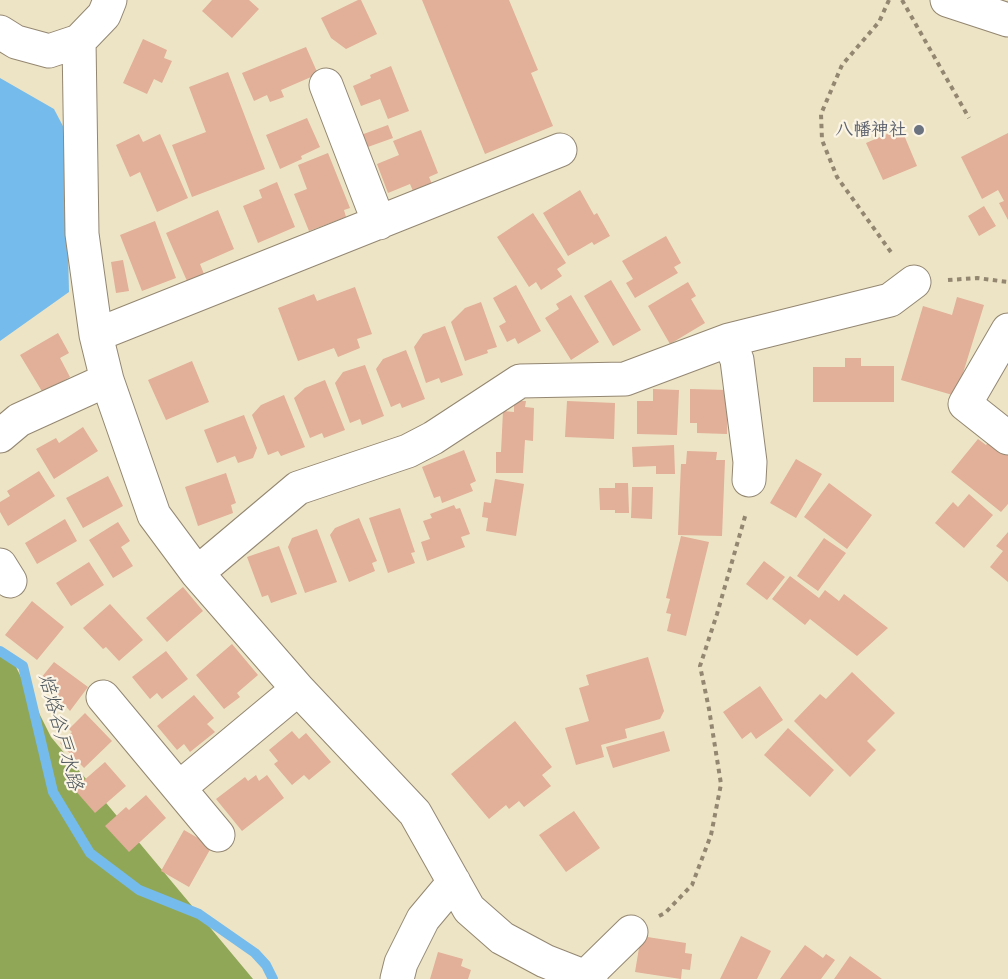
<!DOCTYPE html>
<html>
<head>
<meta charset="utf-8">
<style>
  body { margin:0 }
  canvas { display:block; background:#ede4c5 }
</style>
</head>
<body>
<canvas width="1008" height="979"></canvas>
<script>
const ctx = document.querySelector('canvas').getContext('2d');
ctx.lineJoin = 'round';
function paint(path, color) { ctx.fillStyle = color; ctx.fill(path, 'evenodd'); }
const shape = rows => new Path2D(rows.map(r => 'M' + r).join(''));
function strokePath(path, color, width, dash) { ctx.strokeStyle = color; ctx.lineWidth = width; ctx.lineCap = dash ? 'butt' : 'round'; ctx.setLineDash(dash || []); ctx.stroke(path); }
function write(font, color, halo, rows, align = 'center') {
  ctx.font = font + ' "Patrick Hand","Klee One",sans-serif'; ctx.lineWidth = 4.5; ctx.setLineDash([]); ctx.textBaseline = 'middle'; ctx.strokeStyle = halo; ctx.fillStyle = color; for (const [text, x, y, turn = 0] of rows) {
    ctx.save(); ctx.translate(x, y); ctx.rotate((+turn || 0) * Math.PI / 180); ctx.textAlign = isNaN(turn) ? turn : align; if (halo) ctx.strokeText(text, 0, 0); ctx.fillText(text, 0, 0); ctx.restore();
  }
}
paint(shape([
  [0,656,14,663,51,737,253,979,0,979]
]), '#90a758');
paint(shape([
  [0,78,54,109,65,130,69,292,0,341]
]), '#75bcec');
strokePath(shape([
  [0,651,23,666,53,792,90,853,139,890,199,914,255,953,266,965,273,979]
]), '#75bcec', 10);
paint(shape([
  [212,0,249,0,259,9,232,38,202,11],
  [358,0,361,0,377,34,346,49,331,38,321,18],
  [422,0,509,0,538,70,531,73,553,126,485,154],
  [143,39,167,50,164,58,172,61,162,83,154,79,147,94,123,83],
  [306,47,318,74,281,90,284,97,270,102,267,95,254,101,242,73],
  [391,66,409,111,388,119,380,99,361,106,353,86,371,78,370,75],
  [228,72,265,169,192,197,172,145,206,132,189,87],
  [307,118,320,147,301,156,302,159,280,169,266,135],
  [388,125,393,138,365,148,361,135],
  [901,128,917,166,883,180,866,143],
  [421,130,438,173,429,177,432,184,413,191,410,184,388,193,377,164,399,155,393,141],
  [1008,133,1008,220,999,203,1004,201,998,190,982,199,961,157],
  [139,134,143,142,160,134,188,198,157,212,140,172,130,177,116,145],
  [328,153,350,208,344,210,346,217,309,231,294,194,307,189,298,165],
  [277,182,295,227,258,243,243,206,262,198,259,190],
  [580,190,594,215,597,213,610,236,594,245,592,242,568,256,543,213],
  [984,206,996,226,979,236,968,216],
  [218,210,234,249,200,264,204,274,187,281,166,233],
  [533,213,566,263,557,269,562,276,541,290,536,282,529,287,497,237],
  [155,221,176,278,142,291,120,235],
  [666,236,681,263,674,267,678,273,635,298,626,283,633,279,622,261],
  [123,260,129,291,116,293,111,262],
  [611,280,641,330,613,346,584,296],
  [688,282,696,296,691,299,705,323,670,344,648,306],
  [516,285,541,331,518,344,515,338,507,342,499,326,506,322,493,298],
  [355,287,372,334,357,339,360,348,338,357,334,348,298,361,278,308,314,294,317,301],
  [571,295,599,342,571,360,545,318,559,309,556,304],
  [957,297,984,305,956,396,901,380,923,306,952,315],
  [481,302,497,347,487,350,488,353,465,361,451,322,465,308],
  [445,326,463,375,441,383,439,378,426,383,414,347,423,334],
  [58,333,69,353,60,358,70,377,43,393,20,355],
  [406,350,425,399,402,408,400,403,391,407,376,369,383,359],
  [845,358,861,358,861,366,894,366,894,402,813,402,813,367,845,367],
  [192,361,209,402,166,420,148,380],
  [365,365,384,416,362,425,360,419,350,423,335,383,343,372],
  [325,380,345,430,324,438,322,433,310,438,294,398,305,388],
  [653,389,679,390,677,435,637,434,637,401,653,401],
  [690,389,728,390,727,434,697,433,697,423,690,423],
  [284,395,305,447,281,456,278,451,268,455,252,415,261,405],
  [514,401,526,401,525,407,534,408,533,441,525,440,523,473,496,473,496,452,501,452,503,411,514,412],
  [567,401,615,403,614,439,565,437],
  [244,415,257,448,253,458,238,463,235,456,217,463,204,430],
  [83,427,98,451,54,479,36,449,56,438,59,443],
  [978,439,986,445,990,440,1008,454,1008,504,1001,512,951,472],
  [674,445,675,474,656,474,656,466,633,467,632,447],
  [464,450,476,481,470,484,473,491,442,503,440,496,434,498,422,467],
  [687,451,717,452,716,460,725,460,722,536,678,535,681,464,686,464],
  [796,459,822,474,796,518,770,503],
  [39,471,55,496,8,526,0,512,0,502,10,496,7,491],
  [226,473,236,503,231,505,233,513,198,526,185,487],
  [108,476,123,506,83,528,66,498],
  [495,479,524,484,516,536,486,531,488,518,482,517,484,502,491,503],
  [615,483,628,483,629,513,615,513,615,510,600,510,599,488,615,488],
  [829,483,872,515,847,549,804,517],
  [632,487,653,487,652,519,631,518],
  [969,494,993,515,964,548,935,523,953,502,958,507],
  [454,505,456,509,460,508,470,534,461,537,465,547,427,561,421,542,430,539,423,521,432,518,430,514],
  [400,508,415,552,411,553,415,563,388,573,369,518],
  [359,518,377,561,372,563,375,571,349,582,330,535,335,528],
  [65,519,77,541,37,564,25,543],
  [118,522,130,541,121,547,133,566,113,578,89,540],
  [317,529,337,582,305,593,288,547,292,538],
  [1008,532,1008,582,990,567,1003,551,996,546],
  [681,536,709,542,686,636,667,631,671,614,666,613,670,599,666,598],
  [824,538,846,553,818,591,797,576],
  [279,546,297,594,271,603,268,595,262,597,247,557],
  [764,561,785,577,767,600,746,584],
  [89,562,104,585,71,606,56,583],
  [790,576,819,598,825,590,839,601,844,594,888,628,857,656,810,619,805,625,772,599],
  [183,587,203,611,167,642,146,618],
  [32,601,64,627,37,660,5,635],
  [110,604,143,640,119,661,106,647,103,649,83,628],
  [232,644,258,675,237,693,240,697,224,709,196,675],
  [166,651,188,679,162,699,157,693,150,699,132,677],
  [648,657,664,711,660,719,625,729,627,738,601,745,604,757,576,765,565,728,589,721,579,688,589,685,586,675],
  [54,662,88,687,70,711,41,678],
  [852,672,895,713,867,741,876,750,850,777,794,721,820,694,826,699],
  [760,686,783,720,756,739,751,732,742,739,723,712],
  [194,695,214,718,207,724,215,732,190,752,184,744,177,750,157,726],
  [85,713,112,741,84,768,60,743,72,732,69,729],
  [515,721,552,767,542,775,551,786,524,807,519,801,509,809,506,805,489,819,451,774],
  [788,728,834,770,810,797,764,755],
  [292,731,299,739,306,733,331,762,309,780,304,775,292,785,274,764,278,761,269,750],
  [664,731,670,751,613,768,606,747],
  [105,762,126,786,95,813,74,789],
  [256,775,259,781,267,775,284,798,242,831,216,799,245,777,248,781],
  [146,795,166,818,129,852,105,826,126,807,129,810],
  [574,811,600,848,566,872,539,835],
  [184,830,212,846,189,887,161,871],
  [641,936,686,943,685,953,692,954,690,970,682,969,681,979,635,972],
  [741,936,771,951,757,979,720,979],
  [805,945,823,958,826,954,835,960,821,979,780,979],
  [438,952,463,959,461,966,471,970,468,979,430,979],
  [850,956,882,979,834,979]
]), '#e2af98');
const minor = shape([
  [947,0,1008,20],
  [0,32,16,42,49,51,79,41,104,15,110,0],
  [79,41,82,234,96,335,107,380,154,515,197,573,298,689,415,813,469,909,502,938,545,961,591,979],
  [326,85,379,223],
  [1008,330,965,404,1008,438],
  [96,335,560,150],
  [0,436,19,420,107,380],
  [749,480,750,462,737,360,729,340,890,300,914,282],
  [0,565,10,581],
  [197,573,298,488,408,451,433,438,520,381,625,379,729,340],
  [103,697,218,835],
  [179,788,298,689],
  [397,979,401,963,423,919,454,882],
  [583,979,631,932]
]);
strokePath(minor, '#948772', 35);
strokePath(shape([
  [889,0,879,22,842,65,821,114,822,140,837,177,893,255],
  [902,0,969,118],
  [948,280,977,278,1008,282],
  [659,916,665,913,692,885,711,835,721,784,709,709,700,666,717,614,746,513]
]), '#948772', 4, [4.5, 4.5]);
strokePath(minor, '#fff', 33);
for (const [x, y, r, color] of [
  [919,130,6,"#6b7280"]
]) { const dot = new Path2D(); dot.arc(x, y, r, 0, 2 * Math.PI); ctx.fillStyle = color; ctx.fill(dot); strokePath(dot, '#fcf5e5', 2); }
write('bold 18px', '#5b616d', '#fcf5e5', [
  ["八幡神社",907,130]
], 'right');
write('italic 20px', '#4c565c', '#fcf5e5', [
  ["焙烙谷戸水路",60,732,75]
]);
</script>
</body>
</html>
